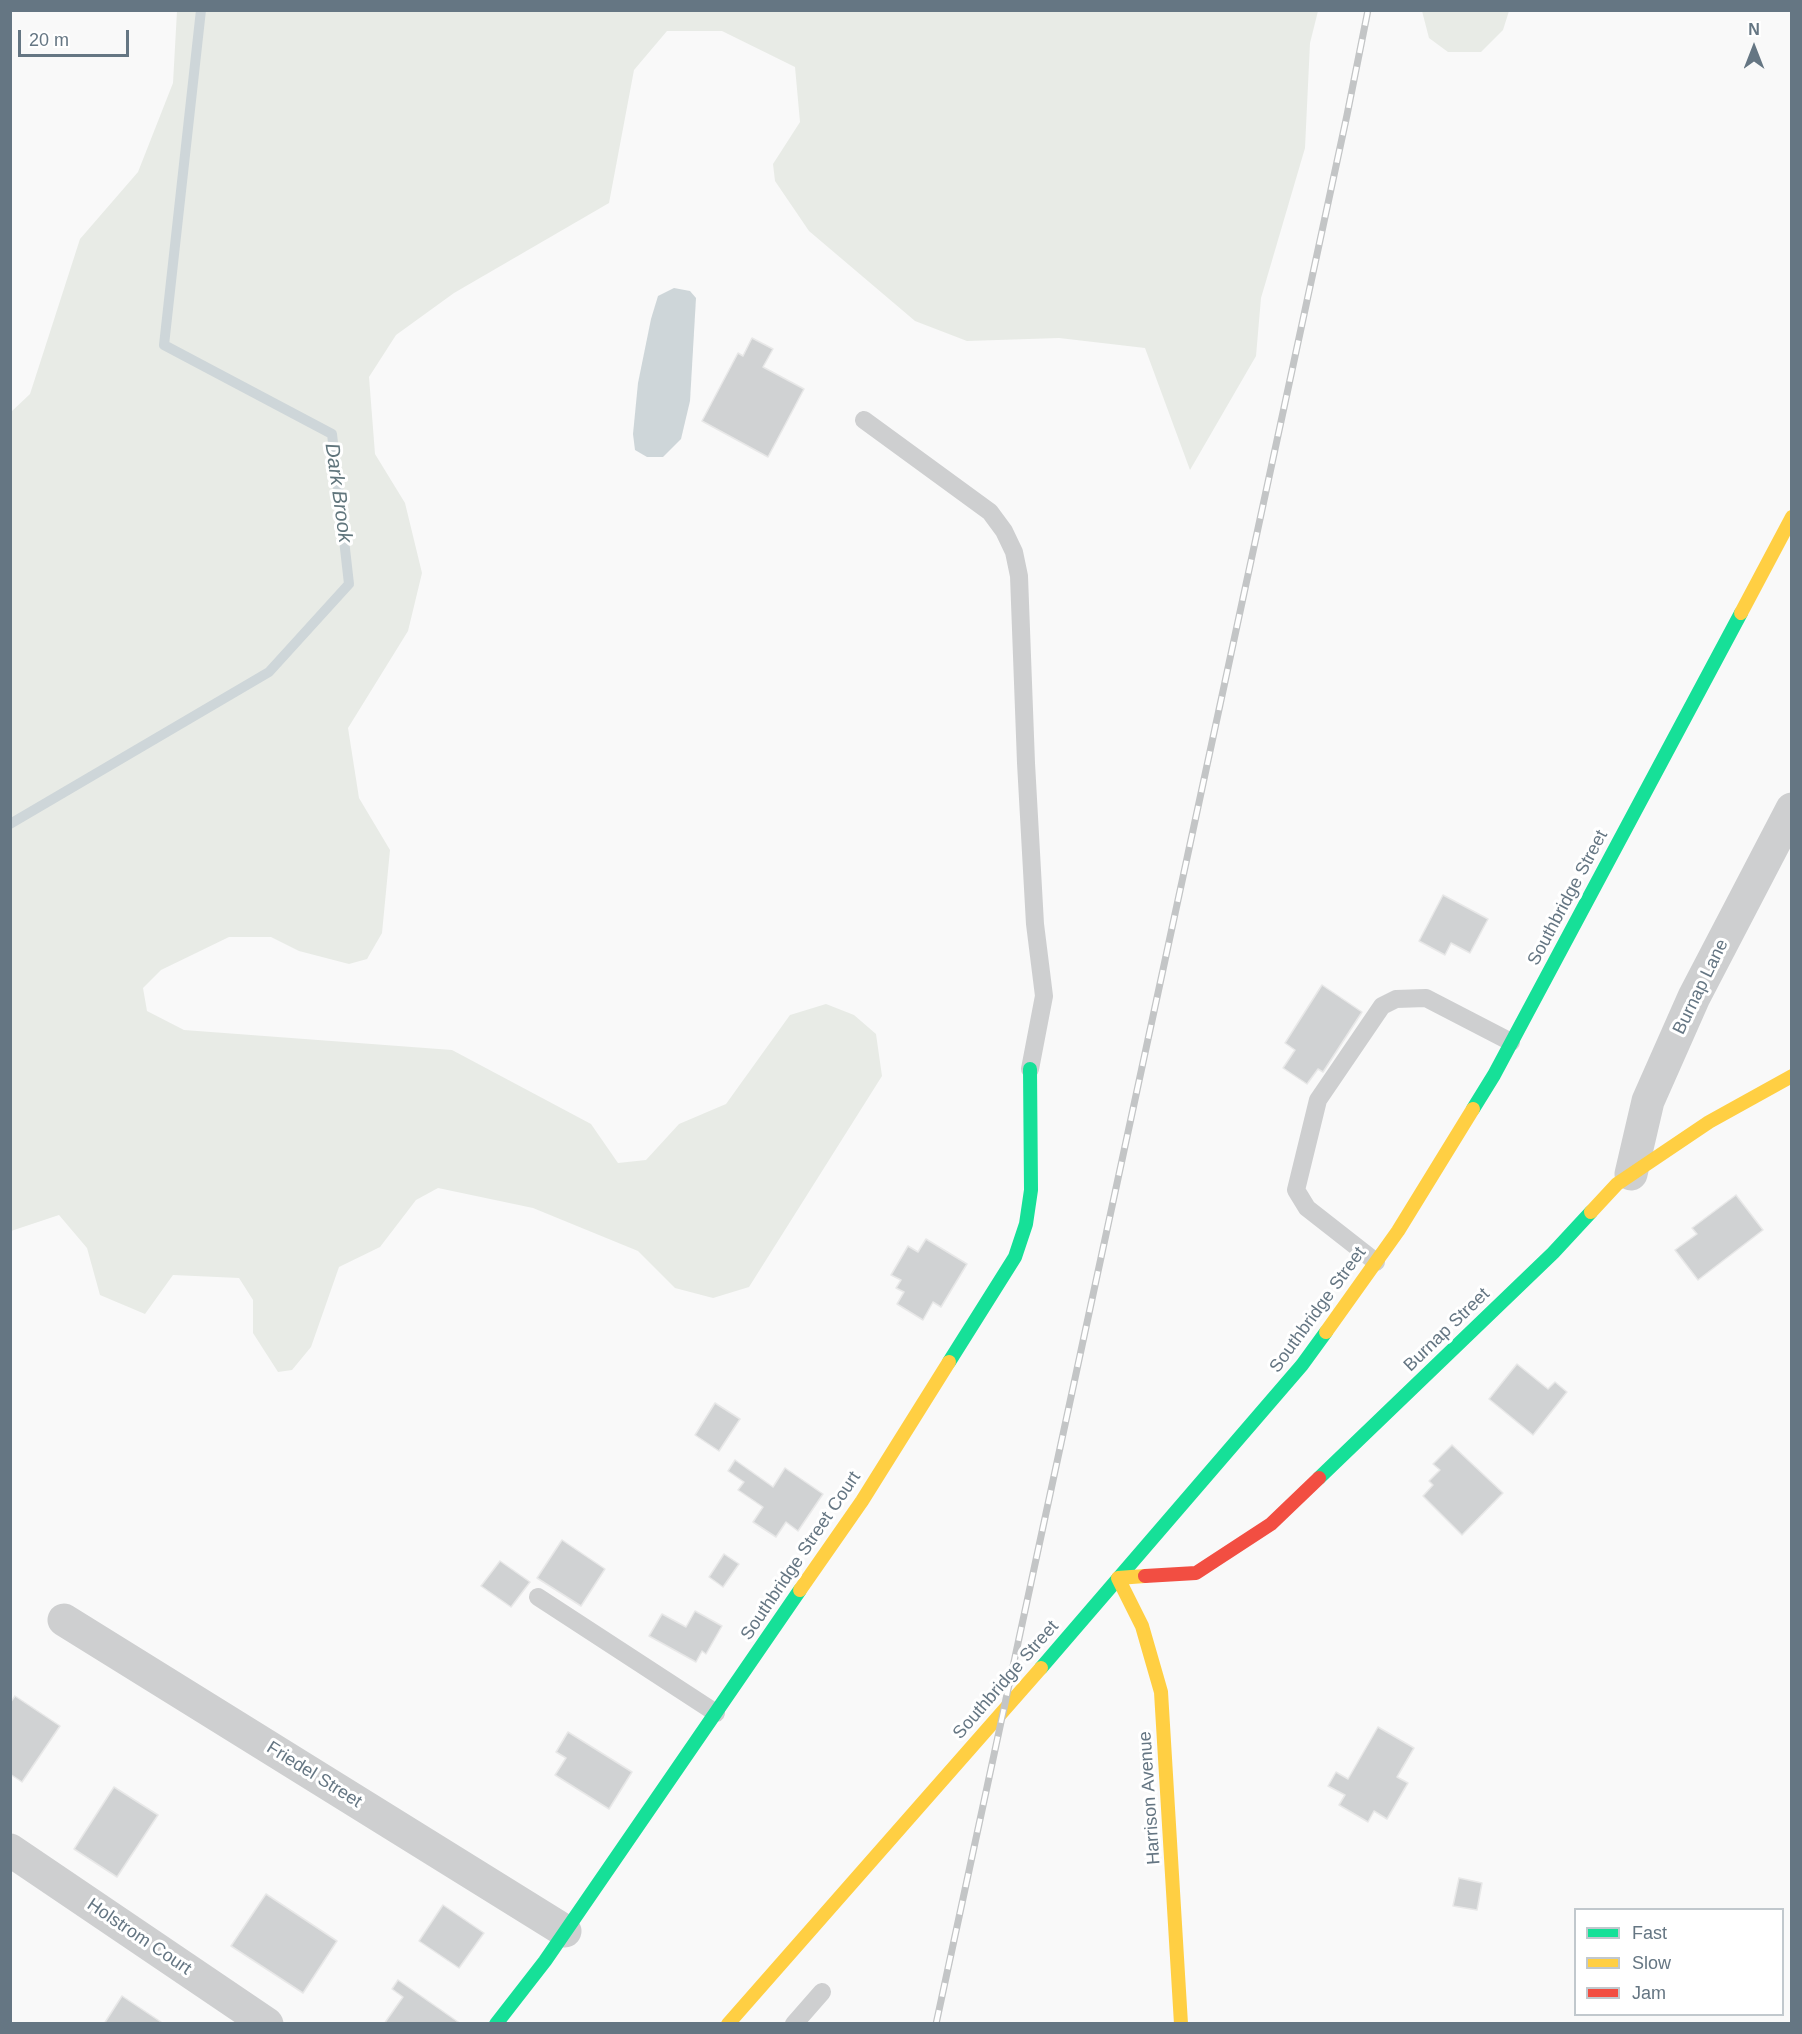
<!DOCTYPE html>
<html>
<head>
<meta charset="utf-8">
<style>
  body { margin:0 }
  #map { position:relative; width:1802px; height:2034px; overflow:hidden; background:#f9f9f9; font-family:Arial,sans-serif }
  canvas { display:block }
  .frame { position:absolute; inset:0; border:12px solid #657683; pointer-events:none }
  .legend { position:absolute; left:1574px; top:1908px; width:210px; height:108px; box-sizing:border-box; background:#fff; border:2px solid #c1c8cd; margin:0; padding:8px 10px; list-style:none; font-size:18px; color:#657683 }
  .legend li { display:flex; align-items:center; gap:12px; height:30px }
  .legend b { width:30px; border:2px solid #c1c8cd }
  .north { position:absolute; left:1724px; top:18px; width:60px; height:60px; -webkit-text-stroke:4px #fff; paint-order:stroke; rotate:0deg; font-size:16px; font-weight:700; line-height:24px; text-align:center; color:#657683 }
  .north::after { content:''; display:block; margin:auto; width:21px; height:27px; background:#657683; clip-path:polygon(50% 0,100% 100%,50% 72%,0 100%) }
  .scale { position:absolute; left:18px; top:30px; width:111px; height:27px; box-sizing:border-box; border:3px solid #657683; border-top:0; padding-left:8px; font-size:18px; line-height:21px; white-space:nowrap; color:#657683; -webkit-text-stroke:4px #fff; paint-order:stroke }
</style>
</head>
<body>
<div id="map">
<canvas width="1802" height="2034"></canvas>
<div class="frame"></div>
<ul class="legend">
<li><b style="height:8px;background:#16e098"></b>Fast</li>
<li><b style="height:8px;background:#ffcf43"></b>Slow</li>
<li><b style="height:8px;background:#f24e42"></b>Jam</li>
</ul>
<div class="north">N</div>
<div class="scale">20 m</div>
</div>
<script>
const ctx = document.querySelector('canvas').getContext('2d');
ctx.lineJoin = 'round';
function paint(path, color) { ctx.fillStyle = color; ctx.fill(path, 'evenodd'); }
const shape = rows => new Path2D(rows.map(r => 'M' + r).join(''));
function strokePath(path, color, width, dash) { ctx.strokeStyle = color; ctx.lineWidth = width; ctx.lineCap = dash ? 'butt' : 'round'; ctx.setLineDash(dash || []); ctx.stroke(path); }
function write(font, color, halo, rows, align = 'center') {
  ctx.font = font + ' Arial,sans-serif'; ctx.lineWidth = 6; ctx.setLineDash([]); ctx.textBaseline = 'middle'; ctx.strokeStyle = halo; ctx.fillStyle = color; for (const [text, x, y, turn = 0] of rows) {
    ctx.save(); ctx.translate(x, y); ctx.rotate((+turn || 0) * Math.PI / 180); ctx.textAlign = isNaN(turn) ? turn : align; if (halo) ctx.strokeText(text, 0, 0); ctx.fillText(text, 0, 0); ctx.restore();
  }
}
paint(shape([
  [177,11,1318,11,1310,43,1305,148,1261,298,1256,356,1190,470,1145,348,1059,338,967,341,915,321,809,231,775,181,773,164,800,122,795,67,722,31,667,31,634,70,609,203,454,293,396,335,369,377,375,454,405,503,422,573,408,631,348,728,359,798,390,850,382,933,367,959,349,964,299,951,271,937,229,937,161,970,143,988,147,1011,184,1030,452,1050,591,1124,618,1163,646,1160,679,1124,726,1104,790,1015,826,1004,854,1015,876,1034,882,1076,749,1287,713,1298,675,1288,638,1251,533,1208,438,1188,416,1200,380,1247,339,1267,311,1347,292,1370,278,1372,253,1333,253,1300,239,1278,173,1275,145,1314,100,1295,87,1248,59,1215,11,1231,11,412,30,394,80,239,138,172,173,83],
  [1422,11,1422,10,1509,11,1503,30,1481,52,1448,52,1429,38]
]), '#e8ebe6');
paint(shape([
  [674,288,690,291,696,298,690,401,681,439,663,457,647,457,635,450,633,434,638,383,651,319,658,296]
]), '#ced6d9');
strokePath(shape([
  [10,824,269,672,349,584,332,434,164,345,201,10]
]), '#ced6d9', 10);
const building = shape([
  [752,338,773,349,763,367,804,389,768,457,702,421,738,353,743,356,752,338],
  [1443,895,1488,919,1470,953,1451,943,1445,955,1419,941,1443,895],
  [1322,985,1362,1012,1323,1072,1318,1069,1307,1084,1283,1068,1295,1050,1285,1043,1322,985],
  [1736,1195,1763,1230,1698,1280,1675,1250,1697,1234,1692,1228,1736,1195],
  [926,1239,967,1264,941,1307,933,1302,923,1320,897,1304,904,1292,896,1288,901,1280,891,1275,908,1246,918,1252,926,1239],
  [1517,1364,1548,1389,1555,1382,1567,1392,1533,1435,1489,1399,1517,1364],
  [715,1403,740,1419,719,1451,695,1435,715,1403],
  [1452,1445,1503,1493,1462,1535,1423,1496,1433,1485,1429,1481,1440,1470,1433,1464,1452,1445],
  [735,1460,773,1487,785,1468,823,1494,798,1531,786,1522,776,1537,753,1522,763,1507,738,1490,744,1482,728,1471,735,1460],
  [562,1540,605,1569,581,1606,537,1578,562,1540],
  [724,1554,739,1564,723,1587,709,1577,724,1554],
  [500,1561,530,1582,511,1607,481,1586,500,1561],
  [695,1611,722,1626,706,1654,702,1651,696,1662,649,1636,662,1614,686,1627,695,1611],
  [15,1696,60,1726,22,1782,10,1774,10,1703,15,1696],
  [1378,1727,1414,1748,1397,1777,1408,1783,1387,1819,1374,1811,1368,1822,1339,1805,1345,1795,1328,1786,1336,1772,1348,1779,1378,1727],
  [568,1732,632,1772,609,1809,555,1775,566,1758,556,1752,568,1732],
  [114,1787,158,1815,117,1877,74,1849,114,1787],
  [1459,1878,1482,1883,1477,1910,1453,1906,1459,1878],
  [266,1894,337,1941,303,1993,231,1946,266,1894],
  [443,1905,484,1933,459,1968,419,1941,443,1905],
  [398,1980,461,2024,384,2024,403,1997,392,1989,398,1980],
  [122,1996,164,2024,104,2024,122,1996]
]);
paint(building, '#d0d2d3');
strokePath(building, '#e8e8e8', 1.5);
strokePath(shape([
  [864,420,990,512,1004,531,1014,552,1019,576,1026,763,1035,924,1044,996,1030,1069],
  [1376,1262,1307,1208,1296,1190,1318,1100,1382,1006,1396,999,1426,998,1511,1042],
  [538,1597,716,1713],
  [794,2024,822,1992]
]), '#cecfd0', 18);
strokePath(shape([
  [1631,1174,1648,1101,1694,997,1792,809],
  [64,1620,565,1931],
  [10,1850,267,2024]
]), '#cecfd0', 33);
strokePath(shape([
  [1473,1109,1494,1075,1741,613],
  [949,1362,1015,1257,1026,1224,1031,1190,1030,1069],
  [1319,1478,1553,1253,1591,1212],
  [1041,1668,1302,1365,1326,1332],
  [496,2024,545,1961,800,1590]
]), '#16e098', 14);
strokePath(shape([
  [1741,613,1792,517],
  [1591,1212,1617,1184,1709,1122,1792,1076],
  [1326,1332,1398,1231,1473,1109],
  [1145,1576,1118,1578,1142,1626,1161,1692,1181,2024],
  [800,1590,862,1501,949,1362],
  [728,2024,1041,1668]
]), '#ffcf43', 14);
strokePath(shape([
  [1145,1576,1196,1573,1271,1524,1319,1478]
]), '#f24e42', 14);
const rail = shape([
  [936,2024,1347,115,1368,10]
]);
strokePath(rail, '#c3c5c6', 7);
strokePath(rail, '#fff', 4.5, [14]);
write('18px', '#657683', '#fff', [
  ["Southbridge Street",1568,898,-62],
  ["Burnap Lane",1701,987,-64],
  ["Southbridge Street",1318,1310,-54],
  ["Burnap Street",1447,1330,-44],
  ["Southbridge Street Court",801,1556,-56],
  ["Southbridge Street",1006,1680,-49],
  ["Friedel Street",314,1775,32],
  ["Harrison Avenue",1150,1798,-94],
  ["Holstrom Court",139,1937,34]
]);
write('italic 20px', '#60757c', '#fff', [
  ["Dark Brook",338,493,82]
]);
</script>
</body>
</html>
